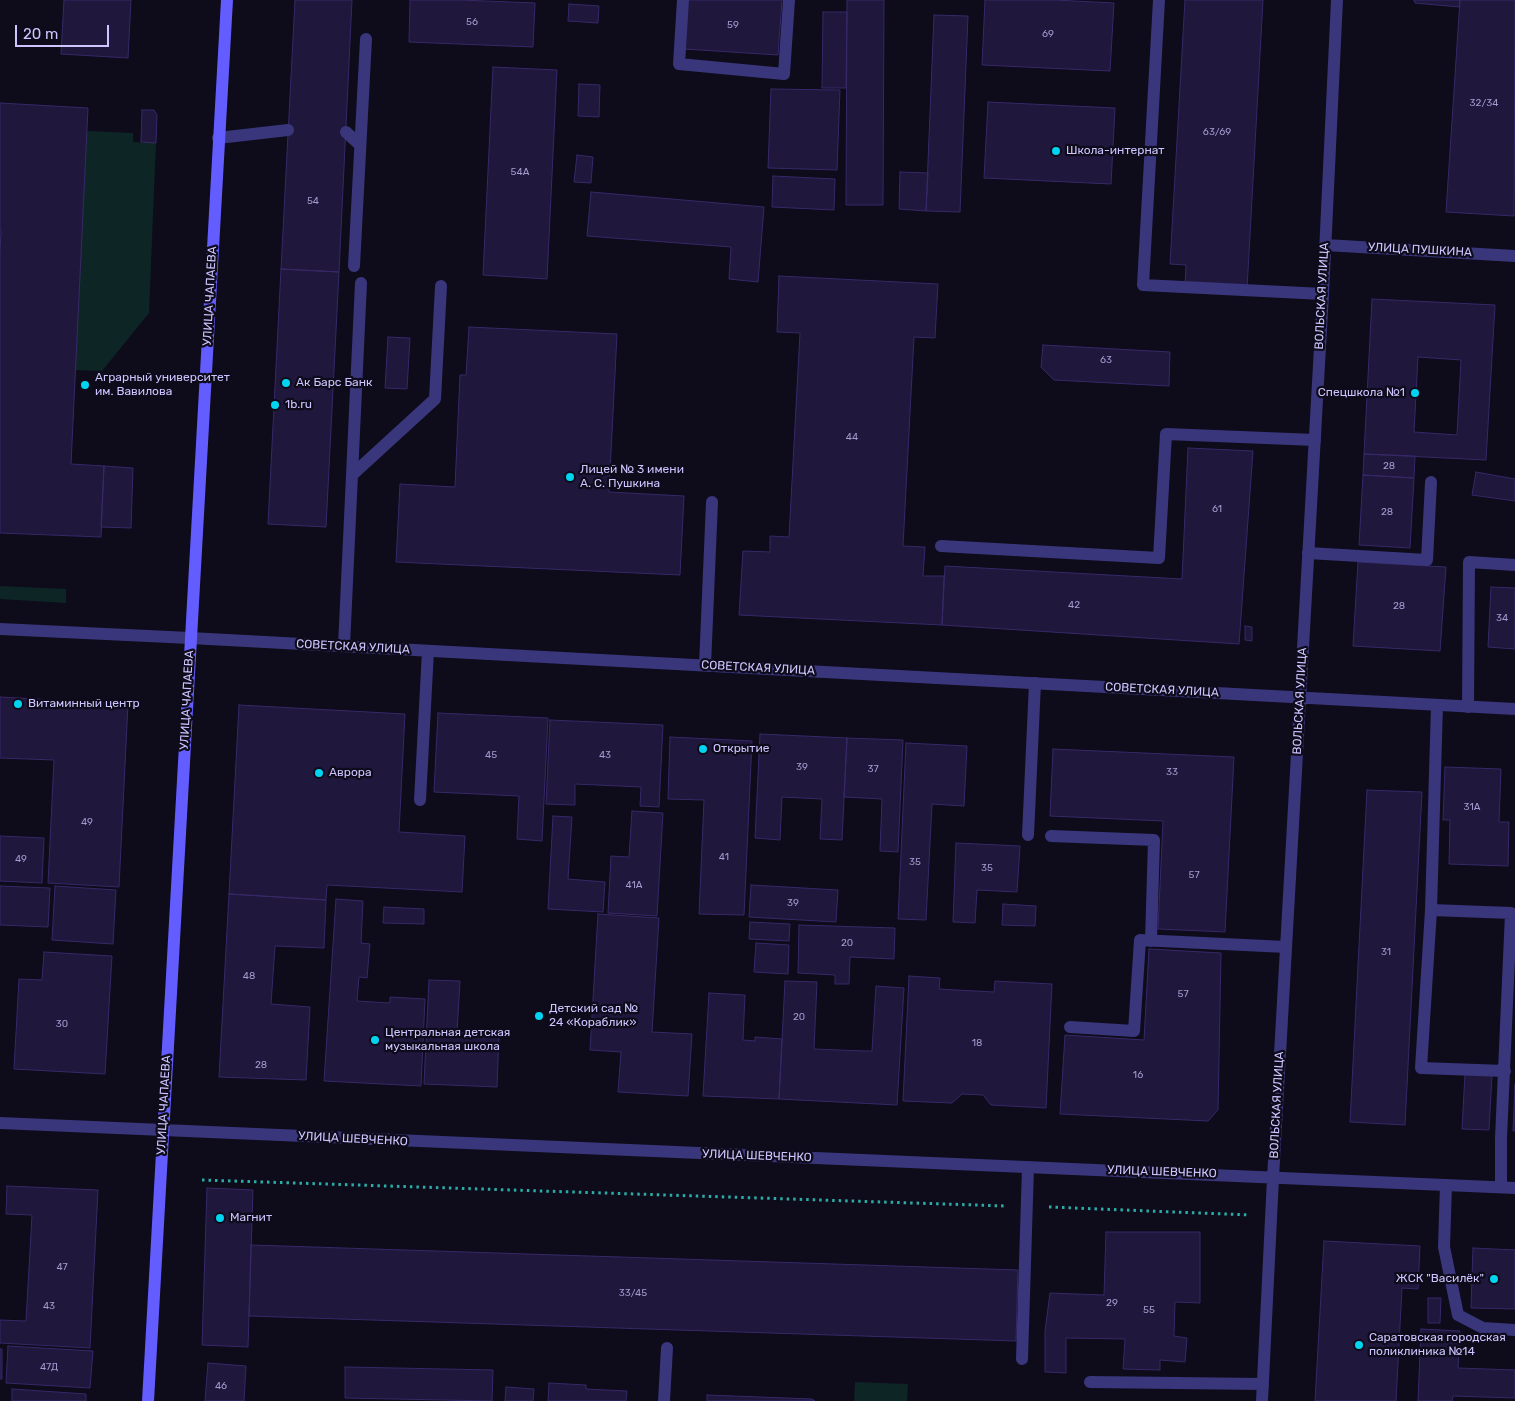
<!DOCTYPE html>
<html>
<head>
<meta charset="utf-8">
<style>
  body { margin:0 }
  #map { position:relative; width:1515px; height:1401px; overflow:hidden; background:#0e0b1b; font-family:Rubik,sans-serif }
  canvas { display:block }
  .scale { position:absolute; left:15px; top:25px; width:94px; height:22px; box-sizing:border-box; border:2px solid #cdc5ff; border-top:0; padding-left:6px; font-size:15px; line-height:18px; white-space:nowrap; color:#cdc5ff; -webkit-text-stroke:4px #0e0b1b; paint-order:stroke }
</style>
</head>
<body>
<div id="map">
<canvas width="1515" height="1401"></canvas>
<div class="scale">20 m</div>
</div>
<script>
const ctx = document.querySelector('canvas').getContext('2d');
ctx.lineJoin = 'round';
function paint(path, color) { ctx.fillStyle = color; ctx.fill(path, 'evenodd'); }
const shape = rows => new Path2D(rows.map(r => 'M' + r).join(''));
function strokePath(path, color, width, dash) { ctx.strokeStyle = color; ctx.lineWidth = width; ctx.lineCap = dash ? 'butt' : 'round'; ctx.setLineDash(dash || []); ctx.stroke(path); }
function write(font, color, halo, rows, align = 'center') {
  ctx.font = font + ' Rubik,sans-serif'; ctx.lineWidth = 4.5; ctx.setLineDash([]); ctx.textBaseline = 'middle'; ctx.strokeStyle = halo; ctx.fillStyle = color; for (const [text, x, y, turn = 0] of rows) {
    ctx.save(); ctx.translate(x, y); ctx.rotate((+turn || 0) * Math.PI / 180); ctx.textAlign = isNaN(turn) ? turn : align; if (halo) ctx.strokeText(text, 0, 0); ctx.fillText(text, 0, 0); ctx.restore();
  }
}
paint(shape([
  [87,131,133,133,133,142,156,143,149,313,102,371,75,370],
  [0,586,66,589,66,603,0,599],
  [855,1382,908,1384,907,1401,854,1401]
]), '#0e2525');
const building = shape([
  [64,0,131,0,128,58,61,54,64,0],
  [295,0,352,0,339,272,281,269,295,0],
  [410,0,461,0,535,3,533,47,409,42,410,0],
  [687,0,782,0,778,55,684,49,687,0],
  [847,0,884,0,883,205,846,205,847,0],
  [985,0,1055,0,1114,3,1110,71,982,65,985,0],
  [1185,0,1263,0,1247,289,1185,285,1186,265,1170,264,1185,0],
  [1414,0,1460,0,1459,7,1415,3,1414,0],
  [1460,0,1515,0,1514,216,1446,212,1460,0],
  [569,4,599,6,598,23,568,21,569,4],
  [823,12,847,12,846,88,822,88,823,12],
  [934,15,968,16,960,212,926,211,934,15],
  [493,67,557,70,547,279,483,275,493,67],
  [579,84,600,85,599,117,578,116,579,84],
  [771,89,840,90,837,170,768,168,771,89],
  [988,102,1115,108,1111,184,984,178,988,102],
  [0,103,88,108,71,464,104,466,101,537,0,533,0,254,1,229,0,229,0,103],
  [142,110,154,110,157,115,156,143,141,142,142,110],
  [577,155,593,157,591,183,574,182,577,155],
  [900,172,928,173,926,211,899,209,900,172],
  [773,176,835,179,834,210,772,207,773,176],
  [591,192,764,207,758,282,729,279,731,247,587,236,591,192],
  [281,269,339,272,326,527,268,524,281,269],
  [779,276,938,284,935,338,914,337,903,546,925,547,923,576,944,576,942,625,739,615,743,551,770,552,770,536,789,537,800,333,777,332,779,276],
  [1372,299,1495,305,1486,460,1364,454,1372,299],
  [1418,357,1461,360,1457,435,1414,432,1418,357],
  [469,327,617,334,609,492,684,496,680,575,396,562,400,484,455,487,460,375,466,375,469,327],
  [388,337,410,338,407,389,385,388,388,337],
  [1043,345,1170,352,1169,386,1054,380,1041,367,1043,345],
  [1188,448,1253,451,1239,644,942,625,945,566,1182,579,1188,448],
  [1364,454,1415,456,1414,478,1363,475,1364,454],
  [104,466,133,468,131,528,101,527,104,466],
  [1476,472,1515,479,1515,501,1472,495,1476,472],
  [1363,475,1414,478,1410,548,1359,545,1363,475],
  [1358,562,1446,567,1440,651,1353,646,1358,562],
  [1491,587,1515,588,1515,649,1488,647,1491,587],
  [1245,626,1252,627,1252,641,1245,640,1245,626],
  [0,697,128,704,119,887,48,883,54,760,0,758,0,697],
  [239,705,405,714,399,832,465,836,462,892,327,885,326,900,229,894,239,705],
  [438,713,548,718,542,841,517,839,519,796,434,792,438,713],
  [550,720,663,725,659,807,640,806,641,787,575,784,575,805,546,804,550,720],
  [760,734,847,738,842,840,820,839,822,799,782,797,780,840,755,838,760,734],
  [670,737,752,741,744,915,699,914,704,800,668,799,670,737],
  [847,738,903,740,898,852,880,851,882,799,844,797,847,738],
  [906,743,967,746,964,806,932,804,926,920,898,919,906,743],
  [1053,749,1234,757,1225,932,1158,929,1163,821,1050,816,1053,749],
  [1445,767,1501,769,1499,822,1509,822,1508,866,1449,864,1450,820,1443,820,1445,767],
  [1367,790,1422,792,1405,1125,1350,1122,1367,790],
  [632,811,663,813,657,916,608,913,611,856,629,857,632,811],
  [553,816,572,817,568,879,605,882,603,912,548,909,553,816],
  [0,836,44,838,42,883,0,881,0,836],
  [956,843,1020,846,1017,892,977,890,975,923,953,922,956,843],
  [751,885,838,890,836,922,749,917,751,885],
  [0,886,50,888,48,927,0,925,0,886],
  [55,886,116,890,113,944,52,940,55,886],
  [229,894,326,900,324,948,275,946,271,1004,310,1007,306,1080,219,1077,229,894],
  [336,899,363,901,361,943,370,944,367,978,359,977,357,1001,390,1003,390,997,425,999,421,1086,324,1081,336,899],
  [1003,904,1036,906,1035,926,1002,925,1003,904],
  [384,907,424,909,424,924,383,923,384,907],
  [598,914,659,918,652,1032,692,1034,688,1096,618,1092,621,1052,590,1050,598,914],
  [750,922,790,924,789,941,749,939,750,922],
  [799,925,895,928,894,959,850,957,849,984,835,984,835,975,798,973,799,925],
  [756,943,789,945,788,974,754,972,756,943],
  [1149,949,1221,953,1218,1110,1208,1121,1060,1114,1065,1035,1144,1040,1149,949],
  [44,952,112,956,105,1074,14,1069,19,979,42,980,44,952],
  [909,976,940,978,939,989,994,992,995,981,1052,984,1046,1108,991,1105,983,1095,962,1094,952,1103,903,1101,909,976],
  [429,980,460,981,457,1032,499,1035,497,1087,424,1084,429,980],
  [785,981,817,982,814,1049,865,1051,872,1051,876,986,904,988,897,1105,779,1099,785,981],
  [709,993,745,995,743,1040,755,1041,755,1037,782,1039,779,1099,703,1096,709,993],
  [1465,1074,1492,1075,1489,1130,1462,1129,1465,1074],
  [1515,1084,1515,1131,1513,1131,1515,1084],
  [7,1186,98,1190,90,1348,0,1343,0,1320,26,1321,32,1215,6,1214,7,1186],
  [207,1188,253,1190,248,1347,202,1345,207,1188],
  [1106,1232,1200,1232,1200,1303,1175,1302,1174,1336,1187,1338,1185,1362,1160,1360,1160,1370,1123,1369,1125,1339,1066,1338,1066,1373,1045,1372,1045,1331,1050,1293,1104,1295,1106,1232],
  [1324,1241,1420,1246,1418,1289,1402,1288,1396,1401,1315,1401,1324,1241],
  [251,1245,1018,1270,1016,1341,249,1316,251,1245],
  [1473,1248,1515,1250,1515,1309,1471,1308,1473,1248],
  [1428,1298,1441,1298,1440,1323,1428,1323,1428,1298],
  [1421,1329,1460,1331,1458,1368,1515,1370,1515,1398,1453,1396,1452,1401,1418,1401,1421,1329],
  [8,1346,93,1351,90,1388,6,1383,8,1346],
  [0,1349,2,1349,2,1379,0,1379,0,1349],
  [208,1363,246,1366,244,1401,205,1401,208,1363],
  [345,1367,493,1370,492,1401,345,1398,345,1367],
  [549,1383,586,1385,586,1389,627,1391,626,1401,548,1401,549,1383],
  [506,1387,534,1389,533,1401,505,1401,506,1387],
  [12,1389,86,1394,86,1401,12,1401,12,1389],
  [707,1395,812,1399,815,1401,707,1401,707,1395]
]);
paint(building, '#1f173c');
strokePath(building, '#372968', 1);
strokePath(shape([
  [202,1180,1006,1206],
  [1049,1207,1250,1215]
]), '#2caca6', 3, [2.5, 4]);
strokePath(shape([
  [683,0,679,64,784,74,789,0],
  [1159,0,1143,285,1323,294],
  [346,132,360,145],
  [218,138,288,130],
  [354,266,366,39],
  [352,475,435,399,441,286],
  [941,546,1159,558,1166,434,1315,440],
  [1308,553,1427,560,1431,482],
  [344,646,361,283],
  [705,665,712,502],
  [1437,705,1431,910,1421,1068,1505,1071],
  [1468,707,1469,562,1515,565],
  [420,800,428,651],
  [1028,835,1035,683],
  [1051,836,1154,840,1151,941],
  [1431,910,1511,913,1501,1138,1501,1187],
  [1070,1027,1134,1031,1140,940,1286,947],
  [1446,1185,1444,1247,1458,1315,1483,1328,1515,1330],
  [1022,1359,1028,1167],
  [1090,1382,1263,1384],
  [664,1401,667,1348]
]), '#39367b', 12);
strokePath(shape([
  [1325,245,1515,256],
  [0,629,190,638,1515,709],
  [0,1123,1515,1188],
  [1262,1401,1273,1178,1323,294,1337,0]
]), '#39367b', 12);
strokePath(shape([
  [148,1401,227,0]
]), '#635dff', 12);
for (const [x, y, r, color] of [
  [1056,151,5,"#00d4f0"],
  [286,383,5,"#00d4f0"],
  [85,385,5,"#00d4f0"],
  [1415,393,5,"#00d4f0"],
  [275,405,5,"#00d4f0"],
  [570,477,5,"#00d4f0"],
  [18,704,5,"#00d4f0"],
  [703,749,5,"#00d4f0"],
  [319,773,5,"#00d4f0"],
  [539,1016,5,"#00d4f0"],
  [375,1040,5,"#00d4f0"],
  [220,1218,5,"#00d4f0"],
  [1494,1279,5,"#00d4f0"],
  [1359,1345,5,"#00d4f0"]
]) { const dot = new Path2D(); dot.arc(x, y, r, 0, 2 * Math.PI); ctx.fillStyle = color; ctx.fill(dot); strokePath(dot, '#0e0b1b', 2); }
write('10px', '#a29ace', null, [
  ["56",472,22],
  ["59",733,25],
  ["69",1048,34],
  ["32/34",1484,103],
  ["63/69",1217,132],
  ["54А",520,172],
  ["54",313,201],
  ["63",1106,360],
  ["44",852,437],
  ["28",1389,466],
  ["61",1217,509],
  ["28",1387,512],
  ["42",1074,605],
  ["28",1399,606],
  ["34",1502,618],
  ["45",491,755],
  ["43",605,755],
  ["39",802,767],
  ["37",873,769],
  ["33",1172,772],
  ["31А",1472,807],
  ["49",87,822],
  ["41",724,857],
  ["49",21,859],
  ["35",915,862],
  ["35",987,868],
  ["57",1194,875],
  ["41А",634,885],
  ["39",793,903],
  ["20",847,943],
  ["31",1386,952],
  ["48",249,976],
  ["57",1183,994],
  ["20",799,1017],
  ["30",62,1024],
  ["18",977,1043],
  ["28",261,1065],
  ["16",1138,1075],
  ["47",62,1267],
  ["33/45",633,1293],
  ["29",1112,1303],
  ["43",49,1306],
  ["55",1149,1310],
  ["47Д",49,1367],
  ["46",221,1386]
]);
write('12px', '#cdc5ff', '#0e0b1b', [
  ["Школа-интернат",1066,151],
  ["Аграрный университет",95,378],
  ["им. Вавилова",95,392],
  ["Ак Барс Банк",296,383],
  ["Спецшкола №1",1405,393,"right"],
  ["1b.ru",285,405],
  ["Лицей № 3 имени",580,470],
  ["А. С. Пушкина",580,484],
  ["Витаминный центр",28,704],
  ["Открытие",713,749],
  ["Аврора",329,773],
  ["Детский сад №",549,1009],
  ["24 «Кораблик»",549,1023],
  ["Центральная детская",385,1033],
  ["музыкальная школа",385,1047],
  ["Магнит",230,1218],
  ["ЖСК \"Василёк\"",1484,1279,"right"],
  ["Саратовская городская",1369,1338],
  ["поликлиника №14",1369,1352]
], 'left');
write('12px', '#cdc5ff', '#0e0b1b', [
  ["УЛИЦА ПУШКИНА",1420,250,3],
  ["УЛИЦА ЧАПАЕВА",210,296,-87],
  ["ВОЛЬСКАЯ УЛИЦА",1322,296,-87],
  ["СОВЕТСКАЯ УЛИЦА",353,647,3],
  ["СОВЕТСКАЯ УЛИЦА",758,668,3],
  ["СОВЕТСКАЯ УЛИЦА",1162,690,3],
  ["УЛИЦА ЧАПАЕВА",187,700,-87],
  ["ВОЛЬСКАЯ УЛИЦА",1300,701,-87],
  ["УЛИЦА ЧАПАЕВА",164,1105,-87],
  ["ВОЛЬСКАЯ УЛИЦА",1277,1105,-87],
  ["УЛИЦА ШЕВЧЕНКО",353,1139,3],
  ["УЛИЦА ШЕВЧЕНКО",757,1156,2],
  ["УЛИЦА ШЕВЧЕНКО",1162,1172,2]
]);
</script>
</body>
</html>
